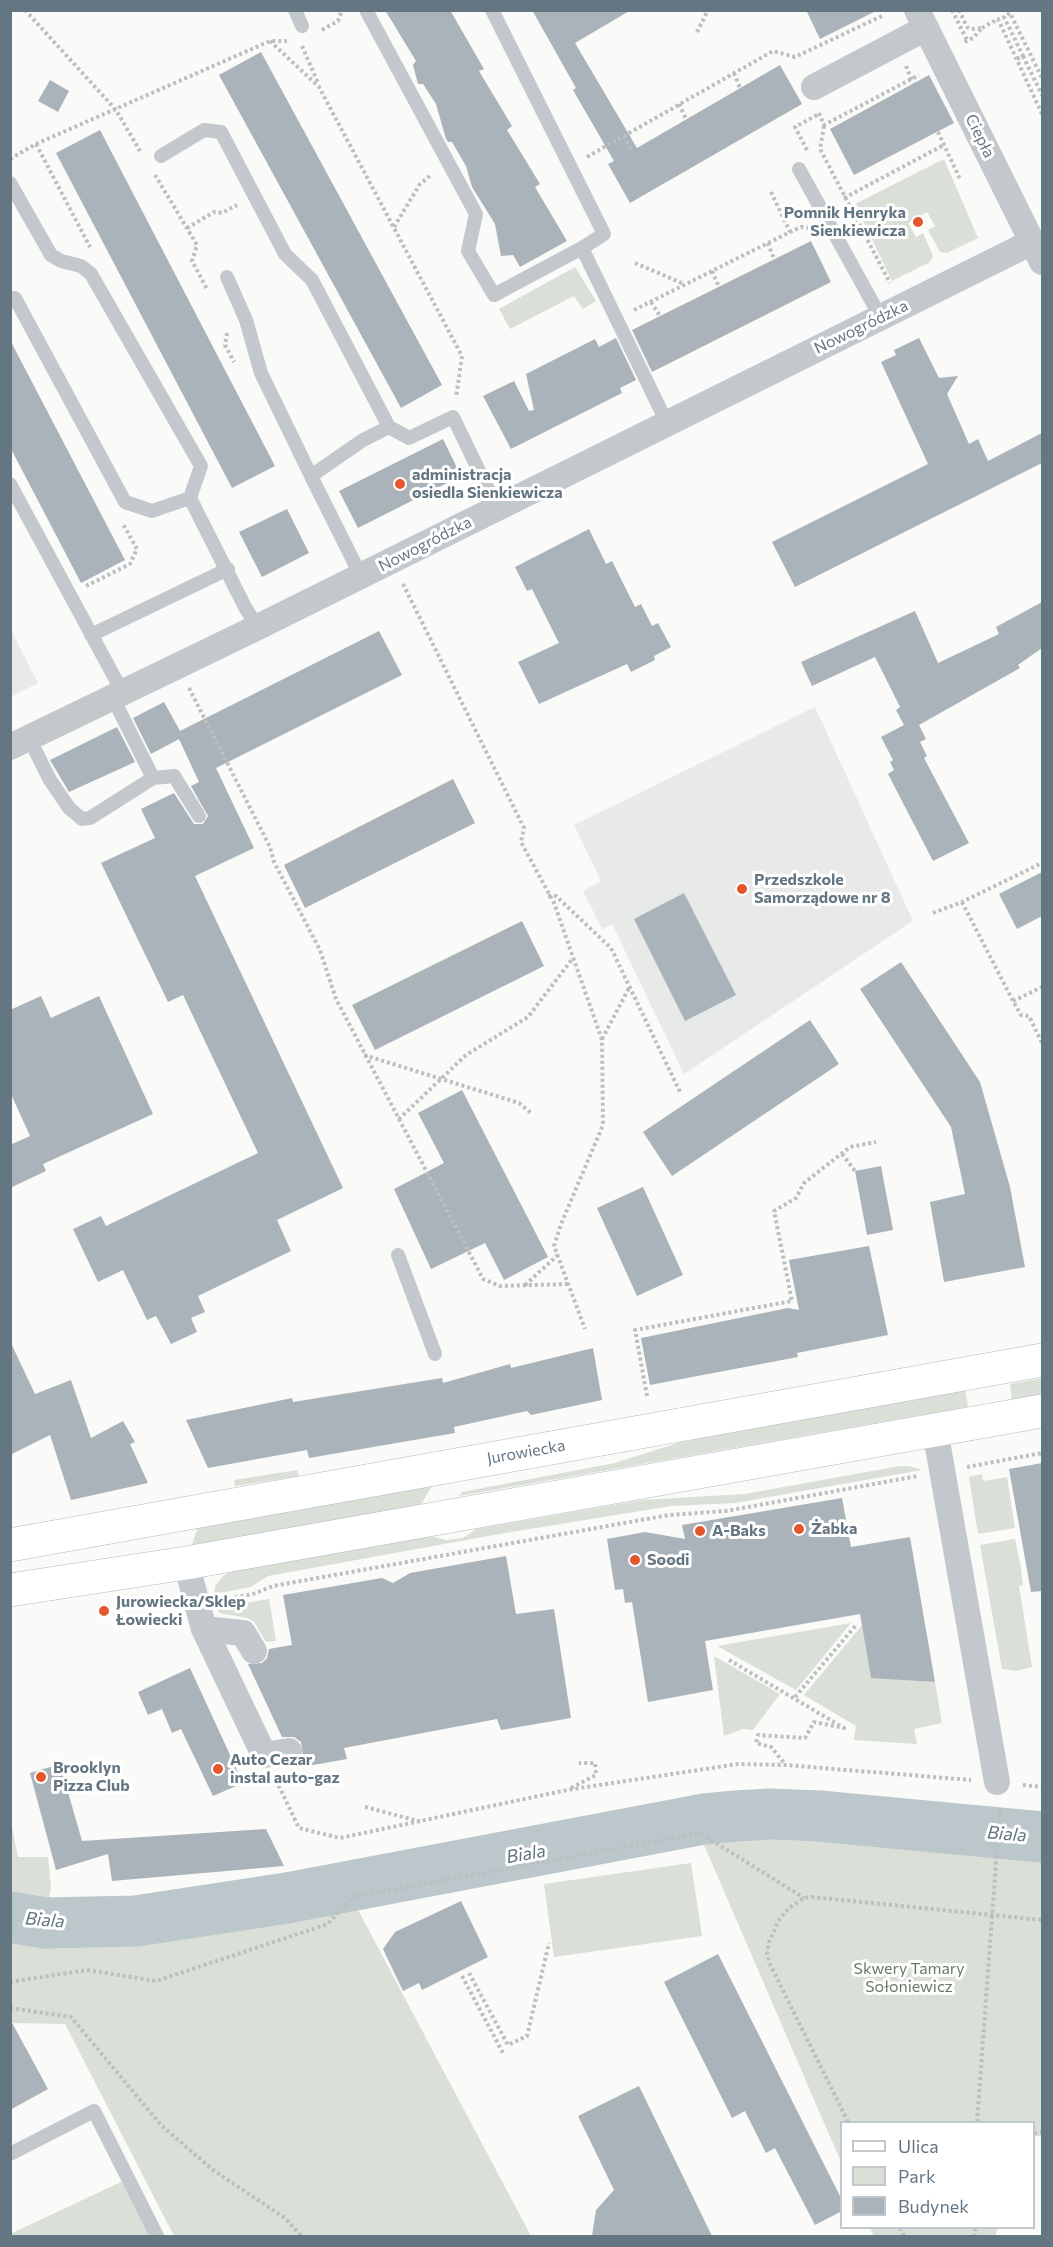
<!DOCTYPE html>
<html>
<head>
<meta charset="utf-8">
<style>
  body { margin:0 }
  #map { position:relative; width:1053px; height:2247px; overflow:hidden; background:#fafaf8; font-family:Commissioner,sans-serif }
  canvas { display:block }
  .frame { position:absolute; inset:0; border:12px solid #657683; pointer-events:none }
  .legend { position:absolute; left:840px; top:2121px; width:195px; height:108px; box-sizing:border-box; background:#fff; border:2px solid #c1c8cd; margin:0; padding:8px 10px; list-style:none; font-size:18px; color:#657683 }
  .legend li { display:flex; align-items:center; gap:12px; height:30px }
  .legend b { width:30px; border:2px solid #c1c8cd }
</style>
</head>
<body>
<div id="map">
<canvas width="1053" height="2247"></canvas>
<div class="frame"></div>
<ul class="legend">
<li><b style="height:8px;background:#fff"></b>Ulica</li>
<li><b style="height:16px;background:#dadfd7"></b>Park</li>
<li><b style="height:16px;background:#aab3b9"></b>Budynek</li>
</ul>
</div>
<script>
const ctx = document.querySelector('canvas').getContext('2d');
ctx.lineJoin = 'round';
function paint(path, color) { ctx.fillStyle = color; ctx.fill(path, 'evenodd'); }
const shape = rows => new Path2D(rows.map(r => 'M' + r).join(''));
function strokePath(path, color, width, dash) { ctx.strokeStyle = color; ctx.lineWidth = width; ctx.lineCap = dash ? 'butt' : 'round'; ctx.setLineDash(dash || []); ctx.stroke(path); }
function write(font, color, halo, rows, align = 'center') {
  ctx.font = font + ' Commissioner,sans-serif'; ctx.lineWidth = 6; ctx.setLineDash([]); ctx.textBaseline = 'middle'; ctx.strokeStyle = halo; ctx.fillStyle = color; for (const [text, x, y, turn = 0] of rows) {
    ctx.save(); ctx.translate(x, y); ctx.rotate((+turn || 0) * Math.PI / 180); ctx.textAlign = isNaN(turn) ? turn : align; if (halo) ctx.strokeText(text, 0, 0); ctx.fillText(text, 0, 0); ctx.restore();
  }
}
paint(shape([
  [10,628,38,683,11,697,10,697],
  [815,707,913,921,684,1074,612,924,602,929,583,891,601,881,574,825]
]), '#e8e9e9');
paint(shape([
  [944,159,978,238,947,253,940,252,928,230,935,226,927,212,908,223,916,237,923,233,933,256,930,262,892,281,855,204],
  [575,267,596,301,583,309,574,296,510,329,499,309],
  [1042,1378,1042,1396,1012,1401,1010,1384],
  [965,1389,968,1407,459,1496,462,1492,615,1463,681,1442],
  [900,1466,909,1466,922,1470,735,1503,671,1506,499,1534,268,1576,251,1587,214,1594,215,1586,222,1577,230,1571,431,1536,446,1540,463,1538,476,1529,642,1500,745,1494],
  [297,1470,299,1476,235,1486,234,1480],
  [982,1474,983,1481,1007,1477,1015,1528,978,1534,969,1477],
  [432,1486,420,1506,192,1545,198,1527],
  [1015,1539,1021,1568,1023,1585,1019,1586,1032,1667,1017,1671,1002,1669,980,1545],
  [269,1599,276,1641,266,1642,254,1622,247,1618,220,1613,215,1608],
  [851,1623,796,1690,717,1646],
  [862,1625,871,1677,935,1682,942,1723,914,1729,917,1744,854,1740,856,1726,804,1695],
  [714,1656,780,1694,753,1730,743,1729,724,1736],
  [10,1817,18,1857,48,1857,51,1888,45,1923,137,1921,288,1898,356,1906,531,2236,174,2236,65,2024,11,2023],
  [701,1838,1042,1847,1042,2136,1034,2136,1034,2122,842,2122,841,2162],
  [691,1863,702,1936,554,1957,544,1884],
  [123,2181,149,2232,149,2236,11,2236,10,2234],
  [870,2228,997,2228,996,2236,874,2236]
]), '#dadfd7');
strokePath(shape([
  [10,1917,45,1923,136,1921,287,1898,704,1819,736,1816,770,1814,819,1816,1042,1837]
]), '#bbc7cb', 51);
paint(shape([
  [385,10,450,10,484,69,479,71,512,126,507,130,540,184,535,187,567,241,520,267,513,255,501,256,495,224,472,187,466,166,452,142,448,142,446,139,436,104,423,84,418,84,413,65,416,61],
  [532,10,631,10,575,43,637,148,780,65,802,104,630,203,608,164,614,161,573,90,576,88],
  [806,10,878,10,820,39],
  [261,52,442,385,401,408,219,75],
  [929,75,954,123,854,175,830,129],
  [50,80,69,91,58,112,38,101],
  [100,130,275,466,232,488,56,153],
  [811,241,831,282,652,372,632,330],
  [616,338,636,380,620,388,622,393,511,449,483,396,514,381,529,411,534,410,526,374,595,339,599,347],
  [919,338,939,378,958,376,947,394,969,444,978,439,988,461,1042,433,1042,463,795,587,772,542,928,464,881,362,896,355,894,350],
  [10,340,125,560,81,583,10,447],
  [443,439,461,476,358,528,339,491],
  [287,509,309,553,262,577,239,532],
  [589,529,606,564,612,561,635,607,641,604,652,626,658,623,671,647,654,656,655,660,631,672,627,664,539,704,518,662,559,643,532,589,527,591,515,567],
  [1042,602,1042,648,1018,665,1020,668,919,725,926,739,920,742,927,756,924,758,969,843,933,861,888,774,894,770,890,762,893,760,881,737,904,725,896,710,900,707,875,657,812,686,801,662,915,611,938,663,999,634,996,627],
  [379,631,402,675,216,768,254,848,195,876,343,1188,277,1220,291,1251,198,1296,205,1312,191,1318,197,1332,171,1344,156,1316,147,1320,123,1270,98,1282,73,1229,101,1216,106,1226,258,1153,183,995,168,1002,101,863,155,838,141,809,174,793,194,824,203,824,208,816,191,786,199,782,179,739,151,754,133,718,164,702,180,731],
  [117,727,135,762,69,792,50,760],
  [453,779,475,823,305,908,284,865],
  [1042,872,1042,916,1017,929,999,894],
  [684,893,736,995,685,1021,634,919],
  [522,921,544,966,375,1050,352,1005],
  [901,962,980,1082,1010,1187,1025,1267,944,1282,930,1202,965,1194,951,1127,860,989],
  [41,996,51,1018,99,996,153,1114,43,1164,46,1171,10,1188,10,1145,30,1136,10,1092,10,1010],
  [810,1020,839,1064,672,1176,643,1132],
  [462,1090,548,1257,504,1280,485,1243,431,1269,394,1189,444,1163,418,1113],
  [881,1166,893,1230,867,1235,855,1171],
  [643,1187,683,1275,637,1296,597,1208],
  [869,1246,888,1335,797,1353,798,1357,650,1385,641,1338,788,1308,799,1310,789,1260],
  [10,1341,35,1394,71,1380,91,1438,123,1421,135,1442,130,1444,148,1483,71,1500,50,1435,10,1455],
  [593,1348,602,1400,531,1415,527,1411,454,1427,455,1433,309,1458,307,1450,208,1468,186,1420,292,1398,293,1402,442,1378,443,1383,510,1364,511,1368],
  [1042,1463,1042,1591,1031,1592,1009,1469],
  [842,1498,851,1547,910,1537,935,1682,871,1678,860,1614,705,1641,713,1690,648,1702,632,1602,625,1603,623,1589,615,1590,607,1539,645,1532,685,1539,682,1525],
  [506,1556,516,1614,554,1609,571,1718,501,1730,497,1719,344,1748,347,1759,297,1768,295,1764,303,1756,301,1742,294,1737,282,1737,248,1664,262,1663,267,1658,269,1649,292,1645,283,1595,382,1578,393,1583,410,1573],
  [190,1668,243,1783,213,1796,181,1729,172,1733,162,1709,148,1715,138,1692],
  [60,1764,82,1841,266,1829,284,1866,112,1881,108,1854,56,1870,30,1773],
  [461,1901,488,1957,422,1990,419,1983,403,1991,383,1949,395,1932],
  [718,1954,842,2200,842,2211,815,2225,775,2148,766,2153,745,2111,732,2118,664,1982],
  [10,2019,48,2089,10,2110],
  [639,2086,712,2236,592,2236,596,2210,614,2190,578,2116]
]), '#aab3b9');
const secondary = shape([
  [10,1545,1042,1360],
  [10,1590,186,1563,1042,1411]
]);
strokePath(secondary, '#b3babf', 34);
strokePath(shape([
  [25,10,116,110,140,151],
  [952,10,967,40],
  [959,10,967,27,971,29,982,28,973,38,962,43],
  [982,28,998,19,1042,114],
  [322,30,338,21,342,10],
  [697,32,708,10],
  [270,41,319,87,462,356,456,398],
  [302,46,318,83],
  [1023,56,1042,95],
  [1017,59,1023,56,1004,17,1010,13,1042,78],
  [906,66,913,83],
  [734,73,740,88],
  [679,104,686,119],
  [819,113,824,125,919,75],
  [824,126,820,149,890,283],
  [938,132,960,179],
  [624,136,631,151],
  [36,144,90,247],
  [807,150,795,127,819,114],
  [587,157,773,51,795,57,884,15],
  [10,159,36,144,270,41,287,41],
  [155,175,197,245,192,261,207,289],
  [771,192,790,232],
  [844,198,944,145],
  [394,227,420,184,431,175],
  [187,228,214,212,222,213,237,205],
  [768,243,774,259],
  [635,263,684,284],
  [712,271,719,287],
  [651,302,660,316],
  [634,310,790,232,801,227,808,228],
  [227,333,225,345,234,362],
  [403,584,524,828,521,842,554,903,602,1040,603,1125,561,1224,554,1246,585,1329],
  [86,586,130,564,137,549,123,524],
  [189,688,270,847,274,862,320,950,336,999,399,1119,466,1055,528,1017,573,958],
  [548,896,556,896,611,948,680,1092],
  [962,902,1013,1001,1021,1015,1029,1016,1042,1043],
  [933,913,962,902,1042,863],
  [1013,1001,1042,987],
  [602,1039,629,988],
  [364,1055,519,1103,531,1113],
  [399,1119,483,1279,500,1286,569,1284],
  [842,1154,855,1171],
  [525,1285,558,1255],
  [647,1396,635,1330,792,1301,774,1211,796,1198,804,1183,850,1147,876,1142],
  [967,1467,1042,1453],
  [223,1600,253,1594,273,1586,457,1553,669,1515,726,1511,918,1476],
  [137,1603,171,1607],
  [729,1660,844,1728,814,1722,805,1738,758,1735,756,1743,771,1747,785,1764],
  [795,1697,857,1624],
  [276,1780,299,1828,340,1838,567,1790,738,1764,785,1765,971,1780],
  [1023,1785,1042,1787],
  [571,1788,596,1775,595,1763,579,1763],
  [365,1807,422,1822],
  [469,1973,508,2045,527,2036,549,1943],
  [462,1976,503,2053],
  [10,1982,87,1970,156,1981,328,1924,352,1897,700,1833,804,1898],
  [10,2008,71,2017,161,2125,213,2170,285,2218,301,2236],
  [848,2122,770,1964,767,1954,769,1942,779,1920,789,1908,804,1898,812,1897,1042,1920],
  [977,2122,1000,1807],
  [1034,2133,1042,2132],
  [900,2228,904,2236],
  [975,2228,975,2236]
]), '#bbbfc2', 4, [3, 3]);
strokePath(shape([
  [295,10,302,26],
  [366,10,476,214,468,251,494,295,582,248,667,423],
  [492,10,604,234,582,248],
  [161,156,204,130,221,132,285,254,312,280,389,427],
  [799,169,881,318],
  [10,183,51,255,61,261,81,266,91,274,201,466,190,498,246,609,258,627],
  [227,277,246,320,261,373,311,476],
  [15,298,125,502,152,511,190,498],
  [10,484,123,693],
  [361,576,311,476,363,440,389,427,409,438,453,417,497,508],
  [91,635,228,569],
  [29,738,50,780,69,808,82,819,90,818,153,778,113,698],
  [153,778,174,776,199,816],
  [398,1255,435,1354],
  [10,2154,94,2111,157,2236]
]), '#c3c8cc', 14);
strokePath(shape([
  [917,10,1042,262],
  [814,87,926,28],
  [10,747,258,627,1032,242],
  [935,1430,997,1782],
  [186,1563,204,1629,264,1755,289,1751],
  [204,1629,243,1633,254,1651]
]), '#c3c8cc', 26);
strokePath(secondary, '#fff', 33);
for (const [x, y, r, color] of [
  [918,222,6,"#e4572e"],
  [400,484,6,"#e4572e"],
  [742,889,6,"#e4572e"],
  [799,1529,6,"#e4572e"],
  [700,1531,6,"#e4572e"],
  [635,1560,6,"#e4572e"],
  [104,1611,6,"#e4572e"],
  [218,1769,6,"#e4572e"],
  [41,1777,6,"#e4572e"]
]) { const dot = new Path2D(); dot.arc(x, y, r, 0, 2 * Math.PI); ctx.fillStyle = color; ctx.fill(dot); strokePath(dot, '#fff', 2); }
write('16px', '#657683', '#fff', [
  ["Ciepła",980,136,64],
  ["Nowogródzka",861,327,-26],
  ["Nowogródzka",425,544,-27],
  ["Jurowiecka",526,1452,-10]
]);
write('bold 16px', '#657683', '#fff', [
  ["Pomnik Henryka",906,213,"right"],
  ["Sienkiewicza",906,231,"right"],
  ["administracja",412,475],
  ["osiedla Sienkiewicza",412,493],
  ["Przedszkole",754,880],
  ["Samorządowe nr 8",754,898],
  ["Żabka",811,1529],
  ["A-Baks",712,1531],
  ["Soodi",647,1560],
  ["Jurowiecka/Sklep",116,1602],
  ["Łowiecki",116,1620],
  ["Auto Cezar",230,1760],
  ["instal auto-gaz",230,1778],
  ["Brooklyn",53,1768],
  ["Pizza Club",53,1786]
], 'left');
write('16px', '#687a64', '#fff', [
  ["Skwery Tamary",909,1969],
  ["Sołoniewicz",909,1987]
]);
write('italic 18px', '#60757c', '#fff', [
  ["Biala",1007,1834,5],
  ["Biala",526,1854,-10],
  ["Biala",45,1920,5]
]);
</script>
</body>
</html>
